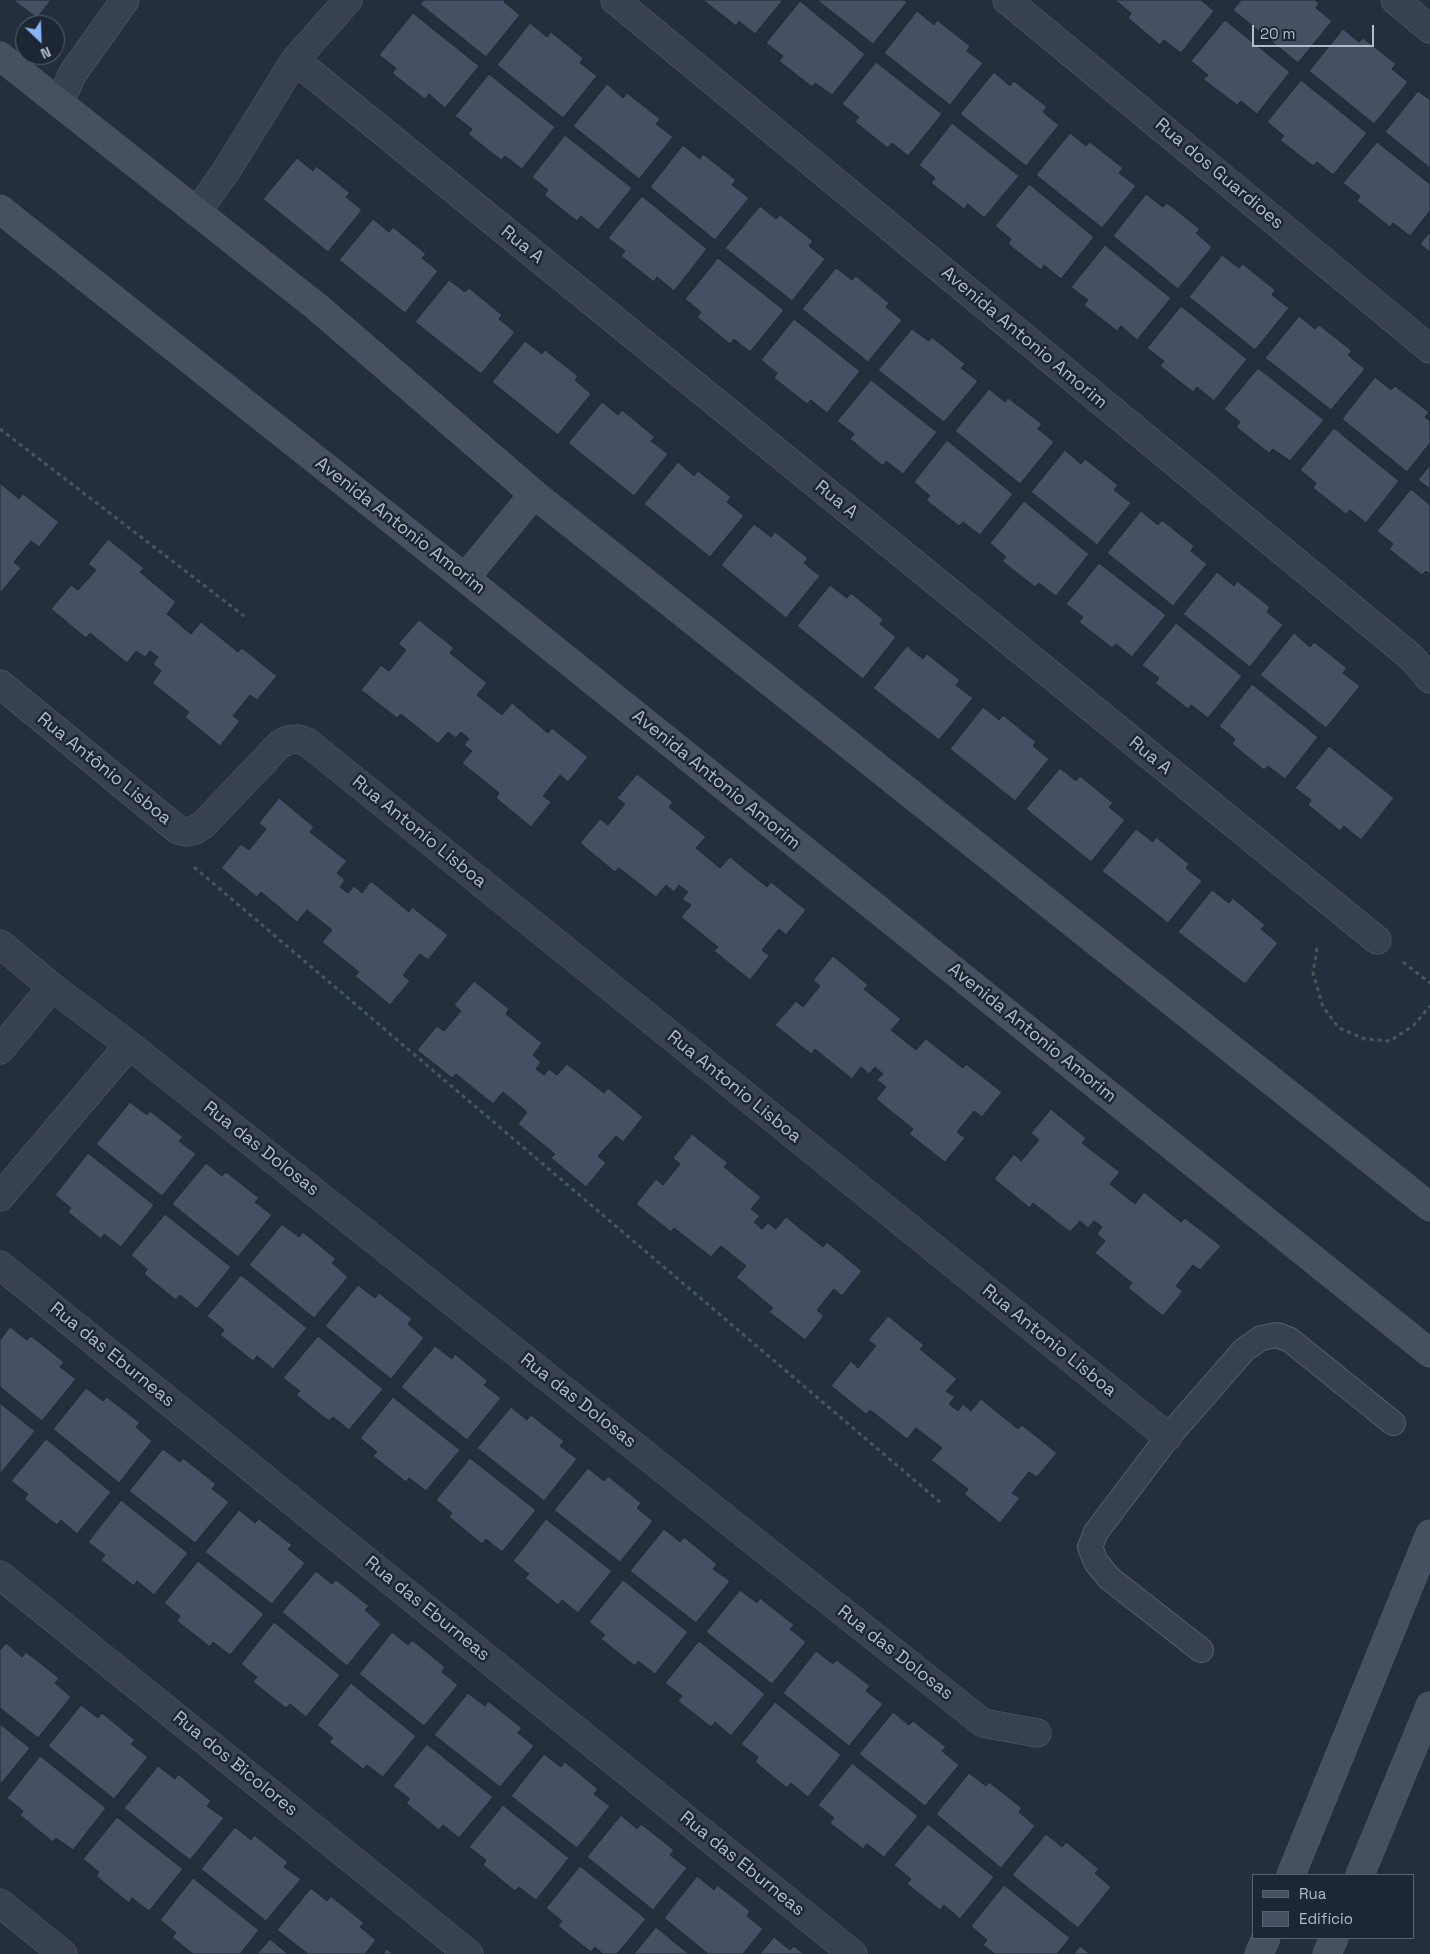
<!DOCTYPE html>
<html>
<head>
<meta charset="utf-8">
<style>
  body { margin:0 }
  #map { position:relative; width:1430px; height:1954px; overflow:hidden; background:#242f3e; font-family:"Space Grotesk",sans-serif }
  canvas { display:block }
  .legend { position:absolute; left:1252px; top:1874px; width:162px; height:65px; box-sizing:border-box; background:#1d2633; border:1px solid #59626f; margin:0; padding:6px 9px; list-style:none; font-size:15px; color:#b4bcc9 }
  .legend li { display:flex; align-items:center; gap:10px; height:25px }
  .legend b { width:25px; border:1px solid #59626f }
  .north { position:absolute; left:15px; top:15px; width:50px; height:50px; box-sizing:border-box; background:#1d2633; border:1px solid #59626f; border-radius:50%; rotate:156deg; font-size:14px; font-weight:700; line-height:20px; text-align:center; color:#b4bcc9 }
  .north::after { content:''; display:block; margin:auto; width:18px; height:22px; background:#8ab4f8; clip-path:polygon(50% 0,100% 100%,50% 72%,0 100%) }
  .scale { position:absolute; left:1252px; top:25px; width:122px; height:22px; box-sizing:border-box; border:2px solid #b4bcc9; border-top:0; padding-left:6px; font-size:15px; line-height:18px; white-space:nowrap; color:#b4bcc9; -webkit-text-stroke:4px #1d2633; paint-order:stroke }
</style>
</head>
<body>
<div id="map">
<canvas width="1430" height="1954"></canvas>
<ul class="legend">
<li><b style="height:6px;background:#465061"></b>Rua</li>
<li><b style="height:14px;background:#455162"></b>Edifício</li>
</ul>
<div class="north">N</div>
<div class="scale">20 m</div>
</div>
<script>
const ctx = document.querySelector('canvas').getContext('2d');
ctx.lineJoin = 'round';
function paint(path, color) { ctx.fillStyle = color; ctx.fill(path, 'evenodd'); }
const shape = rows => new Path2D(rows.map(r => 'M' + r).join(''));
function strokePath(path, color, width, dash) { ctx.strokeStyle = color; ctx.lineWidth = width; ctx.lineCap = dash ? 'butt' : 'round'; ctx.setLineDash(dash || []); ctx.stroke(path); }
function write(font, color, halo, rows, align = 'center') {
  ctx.font = font + ' "Space Grotesk",sans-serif'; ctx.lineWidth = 5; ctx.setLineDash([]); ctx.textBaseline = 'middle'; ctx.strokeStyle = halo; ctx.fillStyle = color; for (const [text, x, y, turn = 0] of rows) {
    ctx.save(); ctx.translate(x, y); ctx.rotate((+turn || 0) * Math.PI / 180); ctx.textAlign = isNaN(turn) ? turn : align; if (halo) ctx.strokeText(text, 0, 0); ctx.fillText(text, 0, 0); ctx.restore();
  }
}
const building = shape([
  [13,0,51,0,37,18,13,0],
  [424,0,505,0,504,2,520,15,486,57,420,4,424,0],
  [703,0,783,0,755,34,739,21,736,26,703,0],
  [817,0,904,0,907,2,873,44,817,0],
  [1115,0,1201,0,1214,11,1181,53,1164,40,1160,45,1128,18,1131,13,1115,0],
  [1241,0,1315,0,1319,3,1316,8,1332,21,1298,63,1233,10,1241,0],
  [800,1,865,54,832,95,815,83,812,87,779,61,783,56,766,43,800,1],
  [917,11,934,25,937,20,970,46,967,51,983,63,950,105,884,53,917,11],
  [413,13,479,66,445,108,429,94,425,99,392,73,396,68,379,55,413,13],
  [1225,20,1290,72,1257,114,1241,101,1237,105,1203,79,1208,75,1191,61,1225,20],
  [530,23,547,37,551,32,583,58,580,63,597,76,563,118,497,65,530,23],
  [1343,29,1359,42,1363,38,1396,64,1392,69,1408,82,1374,124,1309,71,1343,29],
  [876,62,942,114,908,156,892,143,888,148,855,122,859,117,842,104,876,62],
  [994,72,1010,86,1014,81,1047,107,1043,112,1059,125,1026,166,960,114,994,72],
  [489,74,555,127,522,169,505,156,501,160,468,134,472,129,455,116,489,74],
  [1301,80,1367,133,1333,175,1317,162,1313,166,1280,140,1284,136,1267,122,1301,80],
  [607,84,623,98,627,93,660,119,656,124,673,137,639,179,573,126,607,84],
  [1418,91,1430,100,1430,168,1385,132,1418,91],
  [952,123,1019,176,984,218,968,204,964,209,931,183,935,178,919,165,952,123],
  [1070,133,1086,146,1090,142,1123,168,1119,173,1136,186,1102,228,1036,175,1070,133],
  [565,135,632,188,598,230,581,216,577,221,544,195,548,190,532,177,565,135],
  [1377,142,1430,184,1430,211,1410,236,1393,223,1390,227,1357,201,1360,196,1343,183,1377,142],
  [683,145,700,159,703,154,736,180,732,185,749,198,715,240,650,187,683,145],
  [297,158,313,171,316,166,350,193,346,197,362,210,328,252,263,199,297,158],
  [1029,184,1094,237,1061,279,1044,265,1041,270,1008,244,1011,239,995,226,1029,184],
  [1146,194,1163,207,1167,203,1200,229,1196,233,1212,247,1178,289,1113,236,1146,194],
  [642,196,707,249,674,291,657,277,654,282,621,256,625,251,608,238,642,196],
  [760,206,776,219,780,215,813,241,809,246,825,259,792,301,725,248,760,206],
  [373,219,389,232,393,227,426,254,422,258,438,271,405,313,339,260,373,219],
  [1430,232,1430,252,1420,244,1430,232],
  [1105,245,1171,298,1137,340,1121,326,1117,331,1084,305,1088,300,1071,287,1105,245],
  [1222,255,1239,268,1243,264,1275,290,1272,295,1289,308,1255,350,1189,297,1222,255],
  [718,258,784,310,750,352,734,339,730,344,697,317,701,312,685,299,718,258],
  [836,268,852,280,856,276,889,303,886,307,902,320,868,362,802,309,836,268],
  [449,280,465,292,469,288,502,315,499,319,515,332,481,374,415,322,449,280],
  [1181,306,1247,359,1214,401,1197,387,1193,392,1160,366,1164,361,1147,348,1181,306],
  [1299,316,1315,329,1319,325,1352,351,1348,355,1365,369,1331,410,1265,358,1299,316],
  [794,319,860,371,827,413,811,400,807,404,774,378,777,373,761,360,794,319],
  [912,329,929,341,932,337,965,364,961,368,978,381,944,422,878,370,912,329],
  [525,341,542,354,545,350,578,376,575,380,591,394,558,435,492,382,525,341],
  [1258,368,1324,420,1290,461,1273,449,1269,453,1236,427,1240,422,1224,409,1258,368],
  [1375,377,1391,390,1395,386,1429,412,1425,417,1430,421,1430,443,1407,472,1342,419,1375,377],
  [871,380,937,432,903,474,886,461,883,466,850,439,854,434,837,421,871,380],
  [989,389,1005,402,1008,398,1042,424,1038,429,1054,442,1020,484,955,431,989,389],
  [602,402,618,415,622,410,655,437,651,441,668,454,634,496,568,443,602,402],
  [1334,428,1399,481,1366,523,1350,510,1346,514,1313,488,1316,483,1300,470,1334,428],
  [947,440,1013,494,980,535,963,522,959,526,926,500,930,496,914,482,947,440],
  [1065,450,1081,464,1085,459,1118,485,1114,490,1131,503,1097,545,1031,492,1065,450],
  [678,462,694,476,698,471,731,497,727,502,744,516,710,557,644,504,678,462],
  [1430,465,1430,489,1418,480,1430,465],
  [0,483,19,499,23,494,59,522,39,547,31,541,14,562,21,568,1,592,0,591,0,483],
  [1411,489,1430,505,1430,574,1426,571,1422,575,1389,549,1393,544,1377,531,1411,489],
  [1024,501,1089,554,1056,596,1039,583,1035,587,1002,561,1006,557,990,543,1024,501],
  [1141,511,1158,525,1162,520,1194,546,1191,551,1207,564,1173,606,1107,553,1141,511],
  [754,524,771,537,775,532,808,558,804,563,820,576,786,618,721,565,754,524],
  [108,539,144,568,140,572,176,602,167,614,191,634,201,622,238,652,242,648,277,676,257,700,250,695,233,716,240,721,220,746,185,717,189,712,152,683,161,671,153,664,158,657,150,651,145,657,136,651,127,663,90,633,86,638,51,609,71,585,78,590,96,570,88,564,108,539],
  [1099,563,1166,615,1132,657,1116,644,1112,648,1079,622,1083,617,1066,604,1099,563],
  [1217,572,1234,586,1237,581,1270,607,1267,612,1283,625,1250,667,1183,614,1217,572],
  [830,585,847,598,851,593,883,619,880,624,896,637,863,679,797,626,830,585],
  [419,620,454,648,450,653,487,683,477,695,502,715,512,703,548,733,552,728,588,757,568,782,560,775,543,796,551,802,531,827,496,798,499,793,462,763,472,751,464,745,469,739,461,732,456,738,448,732,438,744,401,714,397,718,361,690,381,665,389,671,406,650,398,644,419,620],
  [1176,623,1242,676,1208,718,1191,705,1188,709,1155,683,1159,678,1142,665,1176,623],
  [1294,633,1310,647,1314,642,1347,668,1343,673,1360,686,1326,728,1260,675,1294,633],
  [907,646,923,659,927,654,960,680,956,685,973,698,939,740,873,688,907,646],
  [1252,684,1318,737,1285,779,1268,766,1264,770,1232,744,1235,739,1219,726,1252,684],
  [983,707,999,720,1003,715,1036,742,1033,746,1049,759,1015,801,950,749,983,707],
  [1329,746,1394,798,1361,840,1344,826,1340,831,1308,805,1311,800,1295,788,1329,746],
  [1060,768,1076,781,1080,776,1113,803,1109,807,1125,820,1091,862,1026,809,1060,768],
  [637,774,673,802,669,807,706,837,696,848,720,868,730,857,767,887,771,882,806,910,786,935,779,929,762,950,769,956,750,980,714,951,718,947,681,917,691,905,682,899,688,892,679,885,674,892,666,885,656,897,619,868,615,872,580,843,600,819,608,825,625,804,617,798,637,774],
  [279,798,314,827,310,832,347,861,337,873,345,880,340,887,348,893,354,886,362,893,371,881,409,912,412,907,448,935,428,960,420,954,403,975,410,981,390,1005,355,976,359,972,322,942,332,930,307,910,297,922,261,892,257,897,221,868,241,844,249,850,266,829,259,823,279,798],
  [1136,829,1153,842,1156,837,1189,864,1186,868,1202,881,1168,923,1102,871,1136,829],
  [1212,890,1229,903,1233,898,1265,925,1261,929,1278,943,1245,984,1178,932,1212,890],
  [833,956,868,985,864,989,901,1019,891,1030,916,1050,926,1039,963,1068,966,1064,1002,1092,982,1117,974,1111,957,1132,965,1138,945,1162,909,1134,913,1129,876,1099,886,1087,877,1080,883,1074,875,1067,869,1074,861,1067,852,1079,815,1049,811,1054,775,1025,796,1001,803,1007,820,986,813,980,833,956],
  [474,981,509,1009,506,1014,542,1043,533,1055,541,1062,536,1069,544,1075,549,1069,557,1075,567,1064,604,1093,608,1088,643,1117,623,1142,616,1136,598,1156,606,1163,586,1187,551,1158,555,1154,518,1124,527,1112,503,1092,493,1104,456,1074,452,1078,417,1050,437,1026,444,1031,461,1011,454,1005,474,981],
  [130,1102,147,1115,150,1111,183,1137,179,1141,196,1154,162,1196,96,1144,130,1102],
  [1051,1109,1086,1138,1082,1143,1120,1172,1110,1184,1135,1204,1144,1192,1181,1222,1185,1218,1221,1246,1200,1270,1193,1265,1176,1286,1183,1291,1163,1316,1128,1288,1132,1283,1095,1253,1105,1241,1097,1234,1102,1227,1094,1221,1088,1228,1080,1221,1070,1232,1033,1203,1030,1208,994,1179,1014,1154,1021,1161,1039,1140,1031,1133,1051,1109],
  [692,1134,728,1163,724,1167,761,1197,751,1209,760,1216,754,1222,762,1229,768,1223,776,1229,786,1217,823,1247,827,1242,862,1271,842,1296,834,1289,817,1310,824,1316,805,1340,769,1312,773,1308,736,1277,746,1266,721,1246,711,1257,674,1228,671,1232,636,1204,656,1179,663,1185,680,1164,673,1158,692,1134],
  [88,1153,154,1205,121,1247,104,1234,101,1239,68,1212,71,1208,55,1195,88,1153],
  [206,1163,222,1176,226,1172,259,1198,255,1202,272,1215,238,1257,172,1204,206,1163],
  [165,1214,231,1267,197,1309,180,1295,176,1300,144,1274,147,1269,131,1255,165,1214],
  [282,1224,299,1237,303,1232,336,1259,332,1263,348,1277,314,1318,249,1265,282,1224],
  [241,1275,307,1328,273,1369,257,1356,253,1361,220,1335,224,1330,207,1316,241,1275],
  [358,1285,375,1298,379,1293,412,1319,408,1324,424,1338,391,1379,325,1326,358,1285],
  [888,1316,924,1345,920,1349,957,1379,946,1391,955,1397,949,1404,958,1411,963,1404,971,1411,981,1399,1018,1429,1022,1425,1057,1453,1037,1477,1029,1472,1012,1493,1020,1498,1000,1523,964,1494,968,1489,931,1460,942,1448,916,1428,907,1439,870,1410,866,1414,831,1386,851,1361,858,1368,876,1346,868,1340,888,1316],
  [10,1327,27,1340,31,1336,64,1362,60,1367,76,1379,42,1421,0,1387,0,1340,10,1327],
  [318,1336,383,1389,349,1430,333,1417,329,1421,296,1395,300,1391,283,1378,318,1336],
  [435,1346,452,1359,455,1354,488,1381,484,1385,501,1398,467,1440,401,1387,435,1346],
  [86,1388,103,1401,107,1397,140,1423,136,1427,152,1441,119,1483,53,1429,86,1388],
  [393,1397,460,1450,426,1491,409,1478,406,1482,373,1456,377,1452,360,1438,393,1397],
  [0,1403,35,1431,1,1473,0,1472,0,1403],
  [511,1407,527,1420,531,1415,564,1441,560,1446,577,1459,544,1501,477,1448,511,1407],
  [46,1439,111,1492,77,1534,61,1520,57,1525,24,1499,28,1494,11,1481,46,1439],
  [163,1449,180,1462,183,1458,216,1484,212,1489,229,1502,195,1543,129,1491,163,1449],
  [470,1458,536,1510,502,1552,486,1539,482,1544,449,1517,452,1513,436,1500,470,1458],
  [588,1468,604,1481,608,1476,641,1503,637,1508,653,1521,620,1562,554,1510,588,1468],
  [121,1500,188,1553,154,1595,137,1581,134,1586,101,1560,105,1555,88,1542,121,1500],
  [239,1510,255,1523,259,1519,292,1545,288,1549,305,1563,272,1604,205,1552,239,1510],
  [546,1519,612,1571,578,1613,562,1600,558,1605,525,1578,529,1574,513,1561,546,1519],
  [664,1529,680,1542,684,1537,717,1564,713,1569,730,1581,696,1623,630,1571,664,1529],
  [198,1561,264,1614,230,1655,213,1642,210,1647,177,1621,180,1616,164,1603,198,1561],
  [316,1571,332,1584,336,1580,369,1606,365,1610,381,1624,347,1666,282,1612,316,1571],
  [623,1580,688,1632,655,1674,638,1661,635,1666,601,1639,605,1635,589,1622,623,1580],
  [740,1590,757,1603,760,1598,794,1625,790,1629,806,1642,772,1684,706,1632,740,1590],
  [274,1622,340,1675,306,1717,290,1704,286,1708,253,1682,257,1677,241,1664,274,1622],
  [392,1632,408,1645,412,1640,445,1667,442,1672,458,1685,424,1726,359,1674,392,1632],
  [699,1641,765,1694,731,1736,715,1722,711,1727,678,1701,682,1696,665,1683,699,1641],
  [6,1643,22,1657,26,1652,59,1678,55,1683,71,1697,38,1738,0,1708,0,1650,6,1643],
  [816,1651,833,1664,837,1660,870,1686,866,1691,883,1704,849,1746,783,1693,816,1651],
  [351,1683,416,1736,383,1777,367,1765,363,1769,329,1742,333,1738,317,1725,351,1683],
  [468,1693,485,1706,488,1701,522,1728,518,1733,534,1746,500,1787,434,1735,468,1693],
  [775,1702,841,1755,808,1797,791,1783,787,1788,755,1762,758,1757,741,1744,775,1702],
  [81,1705,98,1718,102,1713,135,1740,131,1744,148,1757,114,1799,48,1746,81,1705],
  [893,1712,909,1725,913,1721,946,1747,942,1751,959,1765,925,1806,859,1754,893,1712],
  [0,1724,30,1748,0,1785,0,1724],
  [427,1744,493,1797,459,1838,443,1825,439,1830,406,1803,410,1799,393,1786,427,1744],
  [544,1754,561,1767,565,1762,598,1789,594,1794,610,1806,577,1848,511,1796,544,1754],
  [40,1756,106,1808,73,1850,56,1838,53,1842,20,1815,23,1811,7,1798,40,1756],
  [852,1763,918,1816,884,1857,867,1844,863,1849,830,1823,834,1818,818,1805,852,1763],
  [158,1766,175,1779,178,1774,211,1801,207,1806,224,1818,190,1860,124,1808,158,1766],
  [969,1773,986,1786,989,1782,1022,1808,1019,1812,1035,1826,1001,1868,936,1814,969,1773],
  [503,1805,569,1858,536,1900,519,1887,515,1891,483,1865,486,1860,469,1847,503,1805],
  [621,1815,637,1829,641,1824,674,1850,670,1855,687,1868,653,1910,587,1857,621,1815],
  [117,1817,183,1869,149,1911,132,1898,129,1903,96,1876,99,1872,83,1859,117,1817],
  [928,1824,994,1877,960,1919,944,1905,940,1910,907,1884,911,1879,894,1865,928,1824],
  [235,1827,251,1840,254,1835,288,1862,284,1867,301,1879,266,1921,201,1869,235,1827],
  [1046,1834,1062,1847,1066,1842,1099,1869,1095,1873,1111,1887,1078,1928,1012,1875,1046,1834],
  [580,1866,646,1919,617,1954,603,1954,595,1947,591,1952,558,1926,562,1921,546,1908,580,1866],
  [697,1876,714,1890,717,1885,750,1911,747,1916,763,1929,743,1954,708,1954,664,1918,697,1876],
  [193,1878,259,1930,240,1954,193,1954,172,1937,176,1933,160,1920,193,1878],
  [1004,1885,1070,1938,1057,1954,995,1954,983,1945,987,1940,971,1926,1004,1885],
  [311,1888,327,1901,331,1896,364,1923,360,1927,376,1940,365,1954,308,1954,277,1930,311,1888],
  [656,1927,689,1954,634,1954,656,1927],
  [774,1937,790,1950,794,1946,804,1954,760,1954,774,1937],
  [270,1939,288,1954,257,1954,270,1939],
  [1080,1946,1090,1954,1074,1954,1080,1946],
  [387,1949,393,1954,383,1954,387,1949]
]);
paint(building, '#455162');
strokePath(building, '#1f2835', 1);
const lane = shape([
  [1201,1650,1109,1578,1096,1562,1090,1547,1096,1532,1168,1437,1244,1350,1261,1338,1277,1335,1290,1340,1393,1423]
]);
const street = shape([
  [615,0,1411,657,1430,679],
  [1007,0,1430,349],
  [1395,0,1430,29],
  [295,60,1377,940],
  [59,103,73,73,125,0],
  [197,212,226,171,295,60,348,0],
  [0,684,178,830,186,832,195,830,203,825,279,745,288,740,298,739,307,742,1168,1437],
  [0,944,52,987,129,1045,983,1723,1037,1733],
  [0,1050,52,987],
  [0,1197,129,1045],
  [0,1265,853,1954],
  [0,1575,469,1954],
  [0,1903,63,1954]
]);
const secondary = shape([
  [0,56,317,307,534,494,1430,1207],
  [0,209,465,578,1430,1353],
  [465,578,534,494],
  [1291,1875,1430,1534],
  [1360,1875,1430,1706],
  [1259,1954,1266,1938],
  [1327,1954,1334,1938]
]);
strokePath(lane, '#565f6c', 26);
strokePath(street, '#565f6c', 29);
strokePath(secondary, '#565f6c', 29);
strokePath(shape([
  [0,429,244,616],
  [194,867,940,1502],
  [1317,948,1313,973,1323,1007,1339,1028,1365,1039,1390,1041,1414,1025,1430,1006],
  [1403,962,1430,983]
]), '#44595c', 3, [4, 4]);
strokePath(lane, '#38414e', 24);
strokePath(street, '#38414e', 28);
strokePath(secondary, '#465061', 28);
write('18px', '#b4bcc9', '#1d2633', [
  ["Rua dos Guardioes",1219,174,40],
  ["Rua A",522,245,39],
  ["Avenida Antonio Amorim",1024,338,40],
  ["Rua A",836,500,39],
  ["Avenida Antonio Amorim",400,526,38],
  ["Rua A",1150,756,39],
  ["Rua Antônio Lisboa",104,769,39],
  ["Avenida Antonio Amorim",716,780,39],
  ["Rua Antonio Lisboa",419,832,39],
  ["Avenida Antonio Amorim",1032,1033,39],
  ["Rua Antonio Lisboa",734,1087,39],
  ["Rua das Dolosas",261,1149,38],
  ["Rua Antonio Lisboa",1049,1341,39],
  ["Rua das Eburneas",112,1355,39],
  ["Rua das Dolosas",578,1401,38],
  ["Rua das Eburneas",427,1609,39],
  ["Rua das Dolosas",895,1653,38],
  ["Rua dos Bicolores",235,1764,39],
  ["Rua das Eburneas",742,1864,39]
]);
</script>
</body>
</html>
